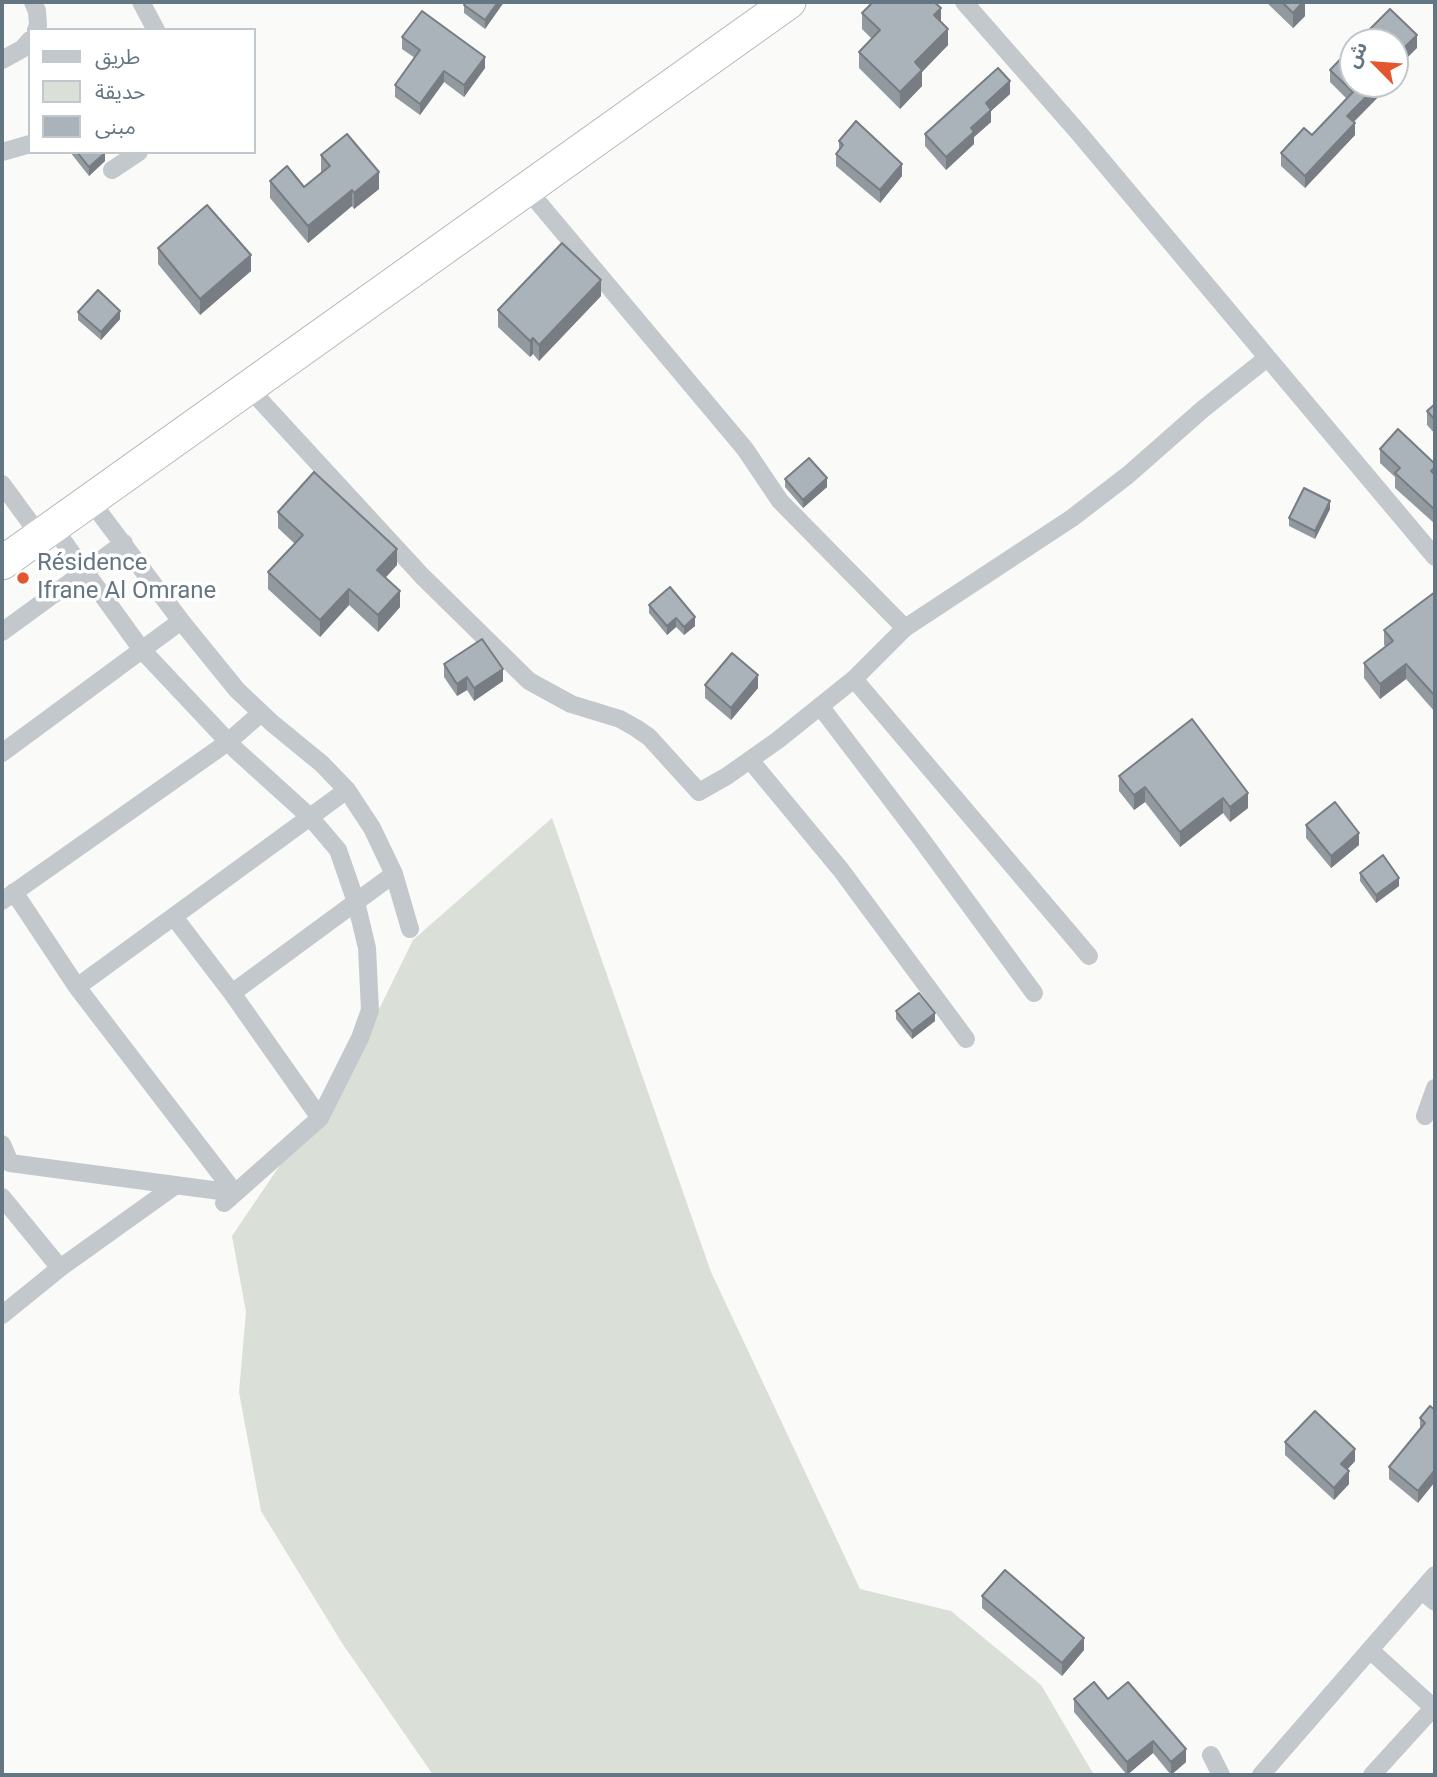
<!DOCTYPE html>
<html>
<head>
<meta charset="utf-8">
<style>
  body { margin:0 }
  #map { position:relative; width:1437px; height:1777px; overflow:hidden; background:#fafaf8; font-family:Roboto,"Noto Sans Arabic",sans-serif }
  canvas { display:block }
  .frame { position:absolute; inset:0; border:4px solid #657683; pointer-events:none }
  .legend { position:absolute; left:28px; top:28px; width:228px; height:126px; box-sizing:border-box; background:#fff; border:2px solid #c1c8cd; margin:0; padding:9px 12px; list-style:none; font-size:21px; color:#657683 }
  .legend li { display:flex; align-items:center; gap:14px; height:35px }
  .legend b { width:35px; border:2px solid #c1c8cd }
  .north { position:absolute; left:1339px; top:28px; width:70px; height:70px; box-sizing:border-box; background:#fff; border:2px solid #c1c8cd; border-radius:50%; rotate:295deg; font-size:19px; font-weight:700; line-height:28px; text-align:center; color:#657683 }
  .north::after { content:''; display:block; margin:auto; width:24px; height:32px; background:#e4572e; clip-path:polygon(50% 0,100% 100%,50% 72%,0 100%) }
</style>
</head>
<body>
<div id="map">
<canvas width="1437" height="1777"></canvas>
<div class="frame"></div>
<ul class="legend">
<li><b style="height:9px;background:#c3c8cc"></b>طريق</li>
<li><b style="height:19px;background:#dadfd7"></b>حديقة</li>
<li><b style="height:19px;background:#aab3b9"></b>مبنى</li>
</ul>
<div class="north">ش</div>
</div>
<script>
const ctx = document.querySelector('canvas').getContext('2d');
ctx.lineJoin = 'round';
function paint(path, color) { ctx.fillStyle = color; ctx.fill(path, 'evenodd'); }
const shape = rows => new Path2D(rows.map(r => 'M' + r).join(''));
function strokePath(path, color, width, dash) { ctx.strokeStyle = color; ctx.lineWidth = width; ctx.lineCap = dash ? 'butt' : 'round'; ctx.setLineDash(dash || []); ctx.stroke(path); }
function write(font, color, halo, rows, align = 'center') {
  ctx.font = font + ' Roboto,sans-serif'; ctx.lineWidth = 7; ctx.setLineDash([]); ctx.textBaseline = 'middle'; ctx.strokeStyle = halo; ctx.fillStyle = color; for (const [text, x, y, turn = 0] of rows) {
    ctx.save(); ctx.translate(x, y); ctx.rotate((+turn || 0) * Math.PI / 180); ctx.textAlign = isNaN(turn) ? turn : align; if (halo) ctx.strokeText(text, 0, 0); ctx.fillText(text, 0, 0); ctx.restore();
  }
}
paint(shape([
  [552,818,711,1272,860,1589,951,1611,1041,1685,1094,1775,433,1775,342,1643,261,1511,239,1392,246,1312,232,1236,362,1044,413,940]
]), '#dadfd7');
const highway = shape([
  [2,563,789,2]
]);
strokePath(highway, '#b4b9bd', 35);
strokePath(shape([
  [33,2,37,11,38,25,36,30],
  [141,2,156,30],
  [964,2,1078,132,1435,557],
  [2,60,22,49,30,40],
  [2,152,30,144],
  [112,170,139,152],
  [527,189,745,449,780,501,905,628,1072,518,1128,475,1203,409,1267,358],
  [248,387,422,576,529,681,571,704,620,719,636,728,649,737,699,792,727,776,778,740,854,679,905,628],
  [2,484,40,536],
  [90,500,181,621,237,690,272,723,322,764,347,790,372,828,394,874,410,929],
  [53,527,142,650,236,750,310,817,338,850,356,902,367,948,370,1010,360,1038,320,1118,224,1203],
  [2,632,124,543],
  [854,679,1089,956],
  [820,706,919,836,1034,993],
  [2,753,181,621],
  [750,760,841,870,966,1039],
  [14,892,77,987,235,1193],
  [2,901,228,742,261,713],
  [174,917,232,993,320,1118],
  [77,987,347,790],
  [232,993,394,874],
  [1425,1116,1435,1088],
  [2,1144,10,1163,235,1193],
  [2,1197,60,1268],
  [2,1315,60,1268,176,1185],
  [1422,1591,1435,1602],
  [1370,1650,1435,1709],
  [1211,1755,1221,1775],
  [1261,1775,1435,1575],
  [1372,1775,1434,1707]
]), '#c3c8cc', 18);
strokePath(highway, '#fff', 33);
paint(shape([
  [504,2,485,29,464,13,464,5],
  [1266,2,1305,2,1305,16,1293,28],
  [862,13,941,22,948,45,922,72,922,86,900,109,859,68,859,52,872,39,862,29],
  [402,37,485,68,464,97,444,82,420,115,395,97,395,85,415,58,402,49],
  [1330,70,1353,84,1391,84,1354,122,1355,135,1305,188,1281,166,1281,153,1312,135,1347,99,1330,82],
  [1010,94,991,111,991,122,974,137,974,144,946,170,925,146,925,134],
  [839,141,902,176,880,203,836,166,836,154,839,150],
  [70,152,104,152,105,161,89,176],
  [321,155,379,189,354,209,352,206,308,243,270,198,270,181,304,187,321,172],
  [158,248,251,271,200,315,158,264],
  [601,296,539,361,533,354,530,357,498,327,498,310],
  [78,312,120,319,101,340,78,320],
  [1435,404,1435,434,1427,425,1427,411],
  [1380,449,1435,464,1435,524,1395,488,1395,477,1380,463],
  [785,479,827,487,803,508,785,487],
  [1330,509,1315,539,1289,526,1289,518],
  [278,512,397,565,385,578,400,607,378,632,349,605,320,637,268,589,268,572,295,544,278,528],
  [1435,592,1435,712,1406,679,1380,699,1364,678,1364,663,1386,647,1384,645,1384,630],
  [649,605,695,626,684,635,676,627,667,635,649,613],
  [444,664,503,681,474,701,467,690,457,696,444,677],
  [705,685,758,688,731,720,705,698],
  [1192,719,1248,808,1230,822,1223,813,1180,847,1145,802,1134,810,1119,791,1119,776],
  [1306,825,1359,845,1331,868,1306,838],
  [1360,873,1399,886,1376,903,1360,881],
  [896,1011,935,1021,912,1039,896,1019],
  [1435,1410,1418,1503,1389,1479,1389,1467,1420,1429,1420,1418],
  [1285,1442,1355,1461,1347,1470,1349,1484,1334,1500,1285,1455],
  [982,1596,1084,1650,1062,1676,982,1608],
  [1074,1699,1108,1699,1186,1762,1171,1775,1153,1753,1127,1775,1074,1712]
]), '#929a9f');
paint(shape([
  [498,2,504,2,485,29,485,20],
  [1303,2,1305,2,1305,16,1293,28,1293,13],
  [941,8,941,25,934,15],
  [948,29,948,45,922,72,922,86,900,109,900,92,915,62],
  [1417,35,1417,48,1397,68,1397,79,1395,80,1395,57],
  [485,57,485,68,464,97,464,85],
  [444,71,444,82,420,115,420,104],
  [1010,81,1010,94,991,111,991,122,974,137,974,144,946,170,946,157,971,128,986,103],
  [1379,84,1391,84,1347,128,1347,116],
  [1355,123,1355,135,1305,188,1305,176],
  [105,153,105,161,89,176,89,167],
  [902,164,902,176,880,203,880,190],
  [379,172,379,189,354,209,354,193],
  [352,190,352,206,308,243,308,226],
  [251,255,251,271,200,315,200,299],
  [601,280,601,296,539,361,539,345],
  [120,311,120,319,101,340,101,332],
  [533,338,533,354,530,357,530,341],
  [827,478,827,487,803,508,803,500],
  [1330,501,1330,509,1315,539,1315,531],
  [397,549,397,565,377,587,377,570],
  [349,589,349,605,320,637,320,620],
  [400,591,400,607,378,632,378,615],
  [695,617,695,626,684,635,684,627],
  [676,618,676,627,667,635,667,626],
  [1406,664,1406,679,1380,699,1380,684],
  [503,669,503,681,474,701,474,688],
  [758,675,758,688,731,720,731,708],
  [467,677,467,690,457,696,457,684],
  [1145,787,1145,802,1134,810,1134,795],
  [1248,793,1248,808,1230,822,1230,807],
  [1223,798,1223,813,1180,847,1180,832],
  [1359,833,1359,845,1331,868,1331,856],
  [1399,878,1399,886,1376,903,1376,895],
  [935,1013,935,1021,912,1039,912,1031],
  [1355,1449,1355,1461,1341,1476,1341,1464],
  [1435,1470,1435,1482,1418,1503,1418,1491],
  [1349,1471,1349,1484,1334,1500,1334,1488],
  [1084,1638,1084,1650,1062,1676,1062,1663],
  [1153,1741,1153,1753,1127,1775,1127,1762],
  [1186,1749,1186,1762,1171,1775,1171,1762]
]), '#777d82');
const building = shape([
  [466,2,498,2,485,20,464,5,466,2],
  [873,2,934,2,941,8,934,15,948,29,915,62,922,70,900,92,859,52,880,30,862,13,873,2],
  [1282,2,1303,2,1293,13,1282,2],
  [1390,9,1417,35,1395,57,1395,42,1357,42,1390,9],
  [422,11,485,57,464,85,444,71,420,104,395,85,420,50,402,37,422,11],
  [1353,46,1353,84,1379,84,1347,116,1355,123,1305,176,1281,153,1304,128,1312,135,1353,92,1330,70,1353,46],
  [998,68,1010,81,986,103,991,110,971,128,974,132,946,157,925,134,998,68],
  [856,121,902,164,880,190,836,154,843,145,839,141,856,121],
  [347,134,379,172,354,193,352,190,308,226,270,181,287,166,304,187,330,166,321,155,347,134],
  [77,152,104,152,105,153,89,167,77,152],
  [207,205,251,255,200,299,158,248,207,205],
  [562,243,601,280,539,345,533,338,530,341,498,310,562,243],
  [98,290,120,311,101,332,78,312,98,290],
  [1435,404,1435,420,1427,411,1435,404],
  [1398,429,1435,464,1435,467,1431,471,1435,475,1435,510,1395,473,1400,468,1380,449,1398,429],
  [809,458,827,478,803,500,785,479,809,458],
  [314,472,397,549,377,570,400,591,378,615,349,589,320,620,268,572,303,535,278,512,314,472],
  [1304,488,1330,501,1315,531,1289,518,1304,488],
  [670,587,695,617,684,627,676,618,667,626,649,605,670,587],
  [1435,592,1435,696,1406,664,1380,684,1364,663,1393,641,1384,630,1435,592],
  [482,639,503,669,474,688,467,677,457,684,444,664,482,639],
  [732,653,758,675,731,708,705,685,732,653],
  [1192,719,1248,793,1230,807,1223,798,1180,832,1145,787,1134,795,1119,776,1192,719],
  [1335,802,1359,833,1331,856,1306,825,1335,802],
  [1383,855,1399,878,1376,895,1360,873,1383,855],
  [919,993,935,1013,912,1031,896,1011,919,993],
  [1430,1406,1435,1410,1435,1470,1418,1491,1389,1467,1425,1423,1420,1418,1430,1406],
  [1315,1411,1355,1449,1341,1464,1349,1471,1334,1488,1285,1442,1315,1411],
  [1005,1570,1084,1638,1062,1663,982,1596,1005,1570],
  [1094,1682,1108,1699,1128,1682,1186,1749,1171,1762,1153,1741,1127,1762,1074,1699,1094,1682]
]);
paint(building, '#aab3b9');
strokePath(building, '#777d82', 2);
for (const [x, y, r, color] of [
  [23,578,7,"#e4572e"]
]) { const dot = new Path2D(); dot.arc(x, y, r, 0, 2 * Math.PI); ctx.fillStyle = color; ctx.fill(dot); strokePath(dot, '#fff', 2.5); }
write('24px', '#657683', '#fff', [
  ["Résidence",37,564],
  ["Ifrane Al Omrane",37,592]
], 'left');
</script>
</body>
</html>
